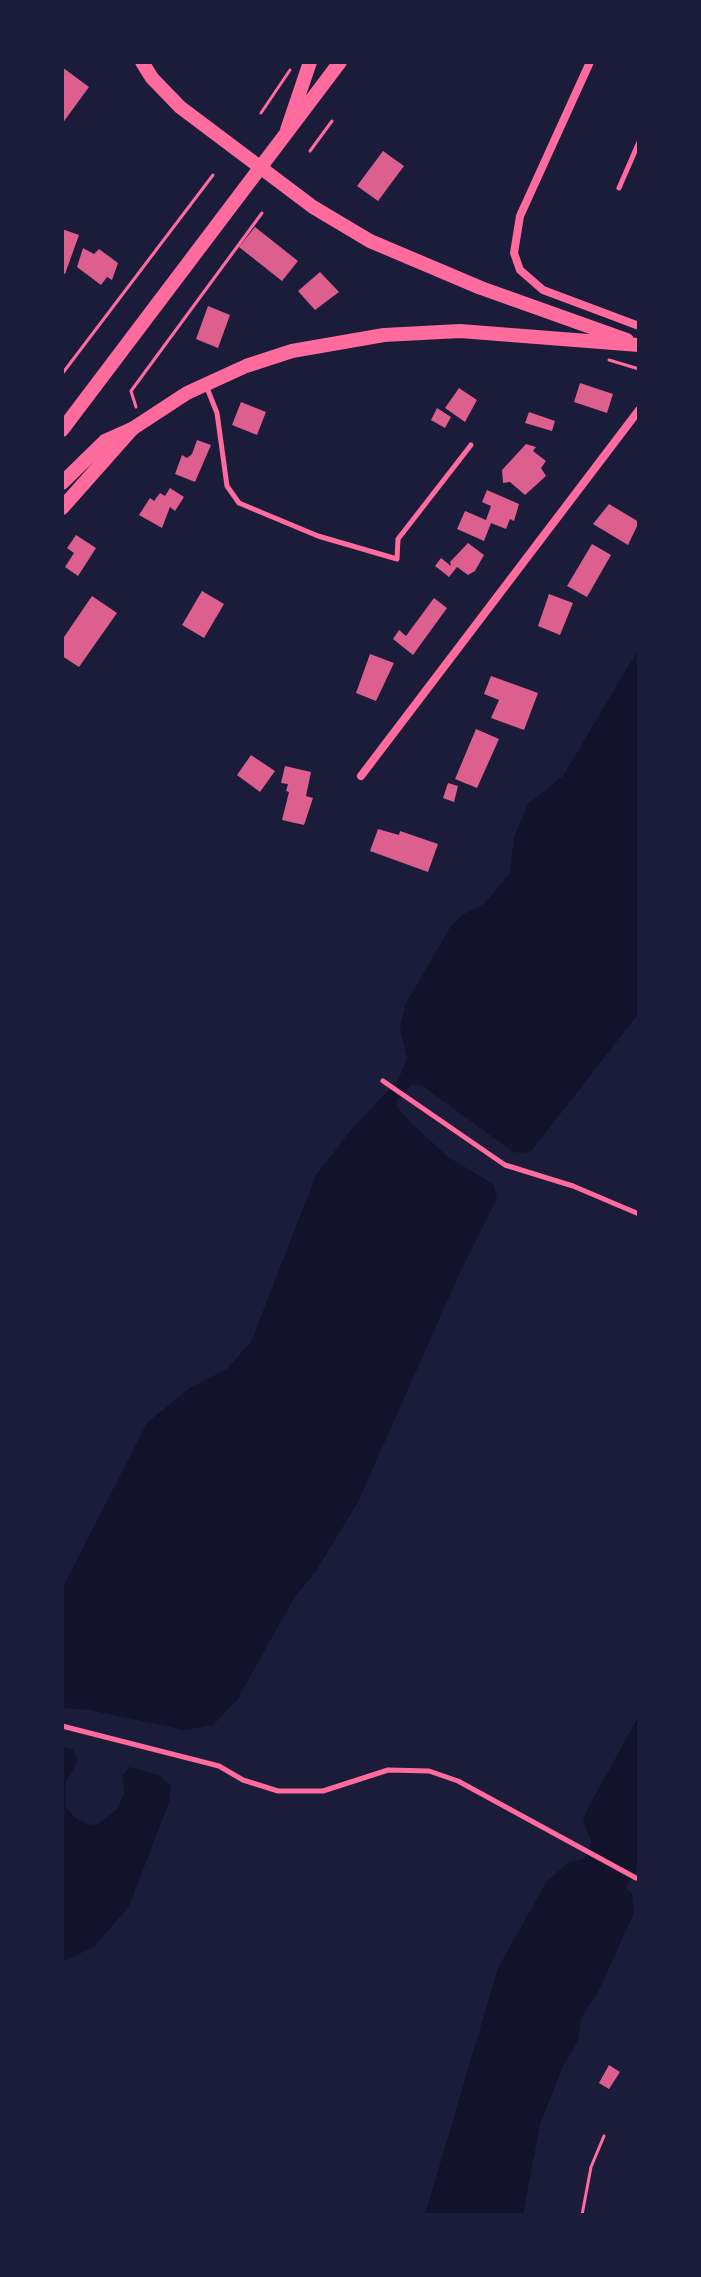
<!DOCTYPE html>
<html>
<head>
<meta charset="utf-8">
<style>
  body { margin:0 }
  #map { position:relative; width:701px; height:2277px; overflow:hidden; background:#1b1b3a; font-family:"Playfair Display",serif }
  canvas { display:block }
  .frame { position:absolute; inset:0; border:64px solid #1b1b3a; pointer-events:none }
</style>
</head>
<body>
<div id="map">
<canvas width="701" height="2277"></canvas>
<div class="frame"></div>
</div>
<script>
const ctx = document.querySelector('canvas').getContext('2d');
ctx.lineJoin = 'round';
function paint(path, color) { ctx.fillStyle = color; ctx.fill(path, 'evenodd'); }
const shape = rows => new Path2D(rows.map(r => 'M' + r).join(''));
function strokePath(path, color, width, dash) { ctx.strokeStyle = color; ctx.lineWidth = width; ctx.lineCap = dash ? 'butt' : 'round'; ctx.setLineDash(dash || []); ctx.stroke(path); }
paint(shape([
  [639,648,639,1013,532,1150,524,1153,513,1152,423,1086,412,1084,397,1100,397,1107,410,1122,448,1157,493,1184,497,1198,462,1268,358,1502,316,1571,294,1598,237,1700,213,1725,185,1730,89,1710,62,1708,62,1589,147,1423,188,1389,227,1369,251,1342,316,1175,355,1125,398,1081,407,1058,400,1029,405,1005,451,926,462,915,484,904,510,873,514,837,528,804,563,776],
  [639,1716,639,1866,626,1888,632,1894,634,1913,598,1992,581,2018,578,2041,563,2066,540,2124,523,2215,425,2215,498,1968,547,1881,569,1862,583,1859,592,1843,583,1821,589,1806],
  [62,1747,73,1749,78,1761,66,1781,66,1806,74,1817,89,1825,99,1824,118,1808,124,1794,123,1775,129,1767,159,1775,171,1786,169,1802,129,1906,95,1946,62,1962]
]), '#12122b');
paint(shape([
  [62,67,89,87,62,124],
  [383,151,404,166,378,201,357,186],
  [255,227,298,261,282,281,239,247],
  [62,229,79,235,65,274,62,273],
  [83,248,94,254,99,249,118,263,112,280,107,277,101,285,77,267],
  [320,272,339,292,315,310,298,291],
  [208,306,230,315,218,348,196,339],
  [580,383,613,394,607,413,574,402],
  [459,388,477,400,465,422,445,408],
  [241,402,266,412,257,435,232,425],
  [437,408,451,417,445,428,431,420],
  [529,412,555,421,552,431,525,423],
  [197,440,211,445,195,482,175,474,182,455,187,458,192,454],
  [526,444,536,447,533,451,546,461,541,468,546,476,525,495,510,482,503,483,502,470],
  [170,488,184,497,175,511,170,507,162,528,139,515,150,498,154,501,160,493,165,496],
  [487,490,519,504,514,521,510,519,506,529,491,523,484,541,457,529,465,511,486,520,491,506,482,502],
  [609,504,639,522,628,545,593,524],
  [76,535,96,548,78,576,65,567,74,553,67,548],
  [468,543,484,555,475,571,468,575,457,567,449,577,435,566,441,558,451,566,450,562],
  [592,544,611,555,587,597,567,586],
  [202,591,224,604,204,638,182,625],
  [549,594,573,603,560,635,538,626],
  [92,596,117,613,79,667,62,656,62,640],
  [434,598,447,608,413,655,393,639,399,630,406,636],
  [370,654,394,663,376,701,356,693],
  [491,676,538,693,524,730,491,718,499,700,484,694],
  [476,729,499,739,477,788,455,779],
  [251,755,275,771,260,792,237,775],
  [285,766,311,772,306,796,313,798,304,825,282,820,289,792,286,791,288,784,281,783],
  [448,783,458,786,454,802,443,798],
  [378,829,399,835,400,831,438,844,428,872,370,851],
  [609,2065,620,2072,609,2089,599,2083]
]), '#dd5f8e');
strokePath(shape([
  [261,113,290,70],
  [310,151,332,121],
  [609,360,639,369],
  [62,374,213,175],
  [136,407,131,391,262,213],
  [582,2215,591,2167,604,2136]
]), '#ff6b9d', 3);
strokePath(shape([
  [619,188,639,142],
  [207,388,217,413,227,486,239,503,318,536,397,559,398,539,471,445],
  [383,1081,505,1165,573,1186,639,1214],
  [62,1726,219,1766,243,1780,278,1791,323,1791,388,1770,429,1771,458,1781,636,1878]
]), '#ff6b9d', 5);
strokePath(shape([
  [590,62,520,216,514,253,520,270,543,290,639,326],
  [361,776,639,410]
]), '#ff6b9d', 8);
strokePath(shape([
  [142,62,152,78,180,107,313,207,370,241,481,288,627,340],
  [287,130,310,62],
  [62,483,105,441,132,429,187,393,246,366,292,351,384,335,460,331,639,345]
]), '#ff6b9d', 14);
strokePath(shape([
  [62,430,340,62],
  [62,508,132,429]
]), '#ff6b9d', 14);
</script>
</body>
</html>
